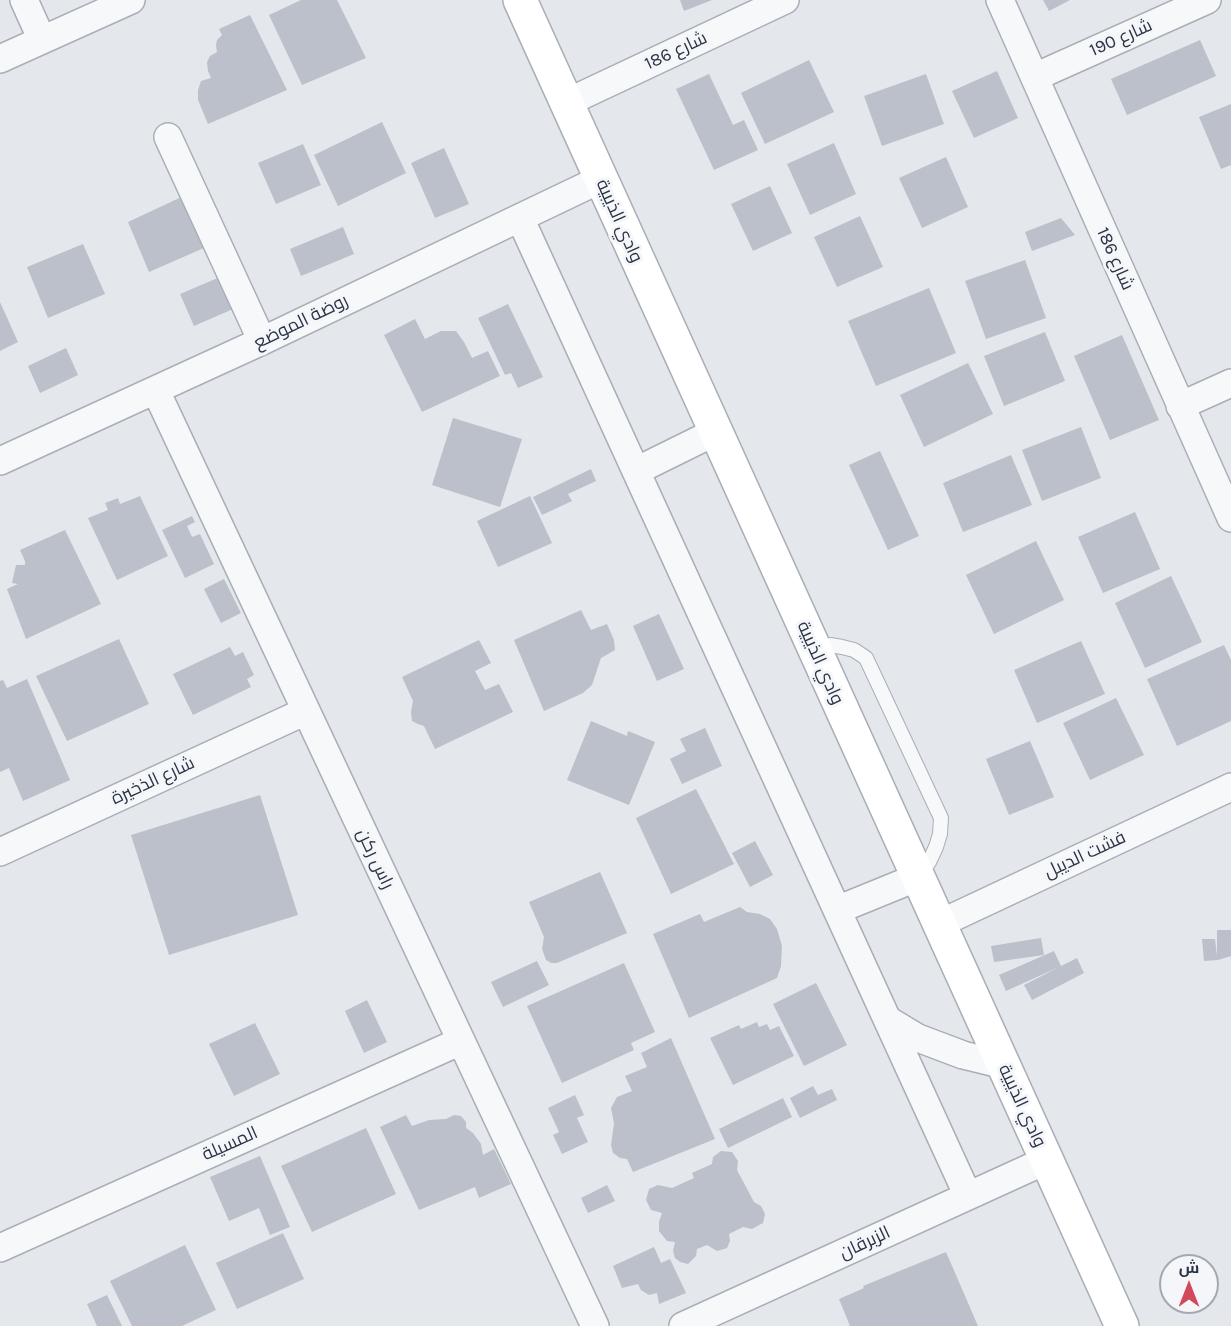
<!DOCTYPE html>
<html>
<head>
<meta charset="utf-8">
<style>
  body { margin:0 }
  #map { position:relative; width:1231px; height:1326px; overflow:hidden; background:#e4e7ec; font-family:Karla,Cairo,sans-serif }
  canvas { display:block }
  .north { position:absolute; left:1159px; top:1254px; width:60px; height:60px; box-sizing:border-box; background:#f4f6f9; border:2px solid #a4a8b1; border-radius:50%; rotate:0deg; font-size:16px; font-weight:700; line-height:24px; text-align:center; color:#2b3445 }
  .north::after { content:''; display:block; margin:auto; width:21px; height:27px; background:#d1495b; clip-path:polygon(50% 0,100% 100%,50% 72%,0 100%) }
</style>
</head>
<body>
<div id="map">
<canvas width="1231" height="1326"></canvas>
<div class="north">ش</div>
</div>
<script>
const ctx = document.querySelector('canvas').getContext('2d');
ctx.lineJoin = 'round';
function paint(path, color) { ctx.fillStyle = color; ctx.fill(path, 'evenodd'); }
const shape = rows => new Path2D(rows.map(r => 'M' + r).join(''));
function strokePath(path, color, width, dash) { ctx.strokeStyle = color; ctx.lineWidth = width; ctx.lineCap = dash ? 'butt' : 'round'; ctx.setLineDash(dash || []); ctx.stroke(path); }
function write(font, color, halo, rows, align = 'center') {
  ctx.font = font + ' Karla,Cairo,sans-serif'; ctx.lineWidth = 6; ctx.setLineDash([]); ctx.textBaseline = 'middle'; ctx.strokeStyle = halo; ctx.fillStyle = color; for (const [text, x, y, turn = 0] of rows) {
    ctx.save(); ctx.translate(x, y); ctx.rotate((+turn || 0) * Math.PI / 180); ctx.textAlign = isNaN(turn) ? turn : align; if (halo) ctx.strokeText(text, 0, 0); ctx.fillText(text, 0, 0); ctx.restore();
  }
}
paint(shape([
  [301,0,337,0,366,58,302,85,269,15],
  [680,0,712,0,684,11],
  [1043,0,1070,0,1049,11],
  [250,15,287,90,208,124,198,100,198,90,201,81,211,78,208,71,207,62,210,56,217,52,216,45,217,40,222,35,219,29],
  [1200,40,1216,76,1127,115,1111,79],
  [809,60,834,112,765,144,741,93],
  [997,71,1018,118,974,138,952,91],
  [709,74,733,125,744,120,758,150,714,170,676,89],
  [926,74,944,124,882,146,864,96],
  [1231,104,1231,165,1221,169,1199,117],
  [382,122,406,173,338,206,314,155],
  [834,143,856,194,810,215,787,164],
  [303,144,321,185,276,204,258,163],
  [444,148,469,204,435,218,411,163],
  [946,157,968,207,922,228,899,178],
  [770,186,792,233,753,251,731,204],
  [190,193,213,244,149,272,128,222],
  [860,216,883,267,837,287,814,237],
  [1061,218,1075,235,1032,251,1025,232],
  [343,227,354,254,301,276,290,249],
  [83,244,105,294,48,318,27,267],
  [1025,260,1046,318,986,339,965,281],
  [227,274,240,306,194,326,180,294],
  [929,288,956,353,876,386,848,321],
  [0,302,18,342,0,351],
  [508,304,543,377,518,388,511,373,505,375,478,318],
  [415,319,425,339,441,331,456,331,464,342,472,358,488,351,500,376,422,412,384,335],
  [1045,332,1065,381,1004,406,984,356],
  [1122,335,1159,420,1110,440,1074,356],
  [66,348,78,375,40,393,28,366],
  [968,363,993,414,924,447,900,395],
  [453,418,522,439,500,507,432,485],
  [1081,427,1101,478,1042,501,1022,450],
  [880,451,919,536,888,550,849,465],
  [1011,455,1032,505,963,532,943,483],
  [591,469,596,481,568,494,572,501,542,515,533,497],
  [140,496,168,556,117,580,88,518,108,510,105,503,118,498,120,504],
  [530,496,552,543,498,567,477,521],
  [1135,512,1160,569,1103,593,1078,537],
  [192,516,195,522,187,526,192,537,200,534,214,564,185,578,162,530],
  [65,530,101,604,26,639,7,589,18,584,12,583,16,565,25,565,25,561,20,550],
  [1036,541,1064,600,994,634,966,575],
  [1171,576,1202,642,1145,668,1115,603],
  [224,579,241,613,221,623,204,589],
  [581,610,591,630,607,624,614,640,615,650,601,658,592,685,583,693,544,711,514,640],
  [659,614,684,669,657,681,633,626],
  [119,639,149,704,67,741,36,676],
  [479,640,491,663,475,671,485,690,499,684,513,712,435,749,424,726,418,724,412,721,411,712,413,701,402,677],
  [1081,641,1105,694,1037,723,1014,670],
  [1224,645,1231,660,1231,721,1177,746,1147,679],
  [230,647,235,656,243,652,254,675,247,679,251,687,193,715,173,674],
  [27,679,70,780,23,801,9,768,0,772,0,681,3,680,7,688],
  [1116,698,1144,755,1090,780,1063,723],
  [591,721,627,736,628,731,655,742,629,805,567,780],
  [705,728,722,766,682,784,670,759,686,751,680,739],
  [1030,741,1054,797,1009,815,986,759],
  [696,789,734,864,671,894,636,818],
  [260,795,298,915,169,955,131,835],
  [755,841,773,875,750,887,732,853],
  [600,872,627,933,557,963,551,963,546,960,542,949,544,937,529,902],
  [740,907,747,912,760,914,770,919,777,929,782,946,781,966,777,978,689,1018,653,934,700,914,704,922],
  [1217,930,1231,930,1231,956,1218,960,1204,961,1202,939,1215,939,1217,956],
  [1041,938,1044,955,994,962,991,946],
  [1054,951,1061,966,1077,958,1084,973,1032,1000,1024,985,1059,967,1006,991,999,975],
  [537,961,549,985,503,1007,491,982],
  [624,963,655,1032,631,1043,634,1050,562,1083,527,1006],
  [816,983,847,1045,804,1066,773,1004],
  [367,1000,387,1042,364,1053,345,1011],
  [757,1022,759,1027,767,1024,770,1030,779,1026,794,1056,733,1085,710,1038,739,1025,741,1029],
  [255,1023,280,1074,234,1096,209,1044],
  [671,1038,715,1139,633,1172,627,1159,620,1158,613,1153,611,1145,614,1123,611,1108,617,1097,632,1091,625,1076,647,1067,641,1053],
  [813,1086,818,1095,832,1089,837,1100,800,1118,790,1098],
  [575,1095,584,1115,577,1118,588,1142,562,1154,553,1135,559,1132,548,1108],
  [783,1098,792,1117,728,1148,719,1129],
  [406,1115,412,1126,429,1120,446,1119,454,1115,461,1116,466,1122,466,1128,473,1133,481,1144,483,1155,494,1149,511,1184,479,1198,475,1187,419,1210,380,1127],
  [366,1128,396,1194,312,1232,281,1166],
  [721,1151,732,1152,738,1161,737,1170,754,1202,761,1206,765,1214,763,1223,752,1229,743,1227,729,1234,730,1241,727,1248,717,1251,707,1245,697,1249,696,1256,688,1264,680,1262,675,1258,673,1251,675,1242,667,1241,659,1231,659,1222,662,1213,651,1210,646,1200,649,1189,658,1185,672,1188,694,1178,692,1173,712,1164,713,1157],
  [260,1156,290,1227,270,1235,259,1208,229,1221,210,1177],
  [607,1185,615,1201,588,1213,581,1198],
  [283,1233,304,1279,237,1309,216,1263],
  [185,1245,216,1310,182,1326,132,1326,110,1281],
  [654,1247,661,1263,670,1259,686,1293,659,1304,657,1293,649,1295,641,1290,638,1284,622,1288,613,1266],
  [946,1252,978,1326,850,1326,839,1299,864,1288,863,1286],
  [107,1295,122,1326,97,1326,87,1304]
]), '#bbc0ca');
const lane = shape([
  [815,652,830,645,842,647,854,650,866,658,941,818,940,834,936,847,929,862,919,875]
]);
const street = shape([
  [24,0,42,40],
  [1000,0,1231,518],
  [0,59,131,0],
  [1035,77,1207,0],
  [566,103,785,0],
  [168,137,262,341],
  [520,218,968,1196],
  [156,391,595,1326],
  [1180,406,1231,383],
  [0,461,262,341,601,179],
  [636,471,715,432],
  [0,852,306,711],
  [837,910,918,877],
  [939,924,1231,787],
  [888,1020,918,1038,963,1055,1004,1065],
  [0,1248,461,1041],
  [683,1326,1047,1160]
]);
const secondary = shape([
  [520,0,1122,1326]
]);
strokePath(lane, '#a9aeb7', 16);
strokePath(street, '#a9aeb7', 30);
strokePath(secondary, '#a9aeb7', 36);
strokePath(lane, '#f7f8fa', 14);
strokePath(street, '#f7f8fa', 27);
strokePath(secondary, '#fff', 33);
write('18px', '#2b3445', '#f4f6f9', [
  ["شارع 190",1121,38,-24],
  ["شارع 186",676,51,-25],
  ["وادي الذيبية",619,221,66],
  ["شارع 186",1115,259,66],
  ["روضة الموضع",301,322,-26],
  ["وادي الذيبية",820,663,66],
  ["شارع الذخيرة",153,781,-25],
  ["فشت الديبل",1085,855,-25],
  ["راس ركن",375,859,65],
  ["وادي الذيبية",1022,1106,65],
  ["المسيلة",230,1144,-24],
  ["الزبرقان",865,1243,-25]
]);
</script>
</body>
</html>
